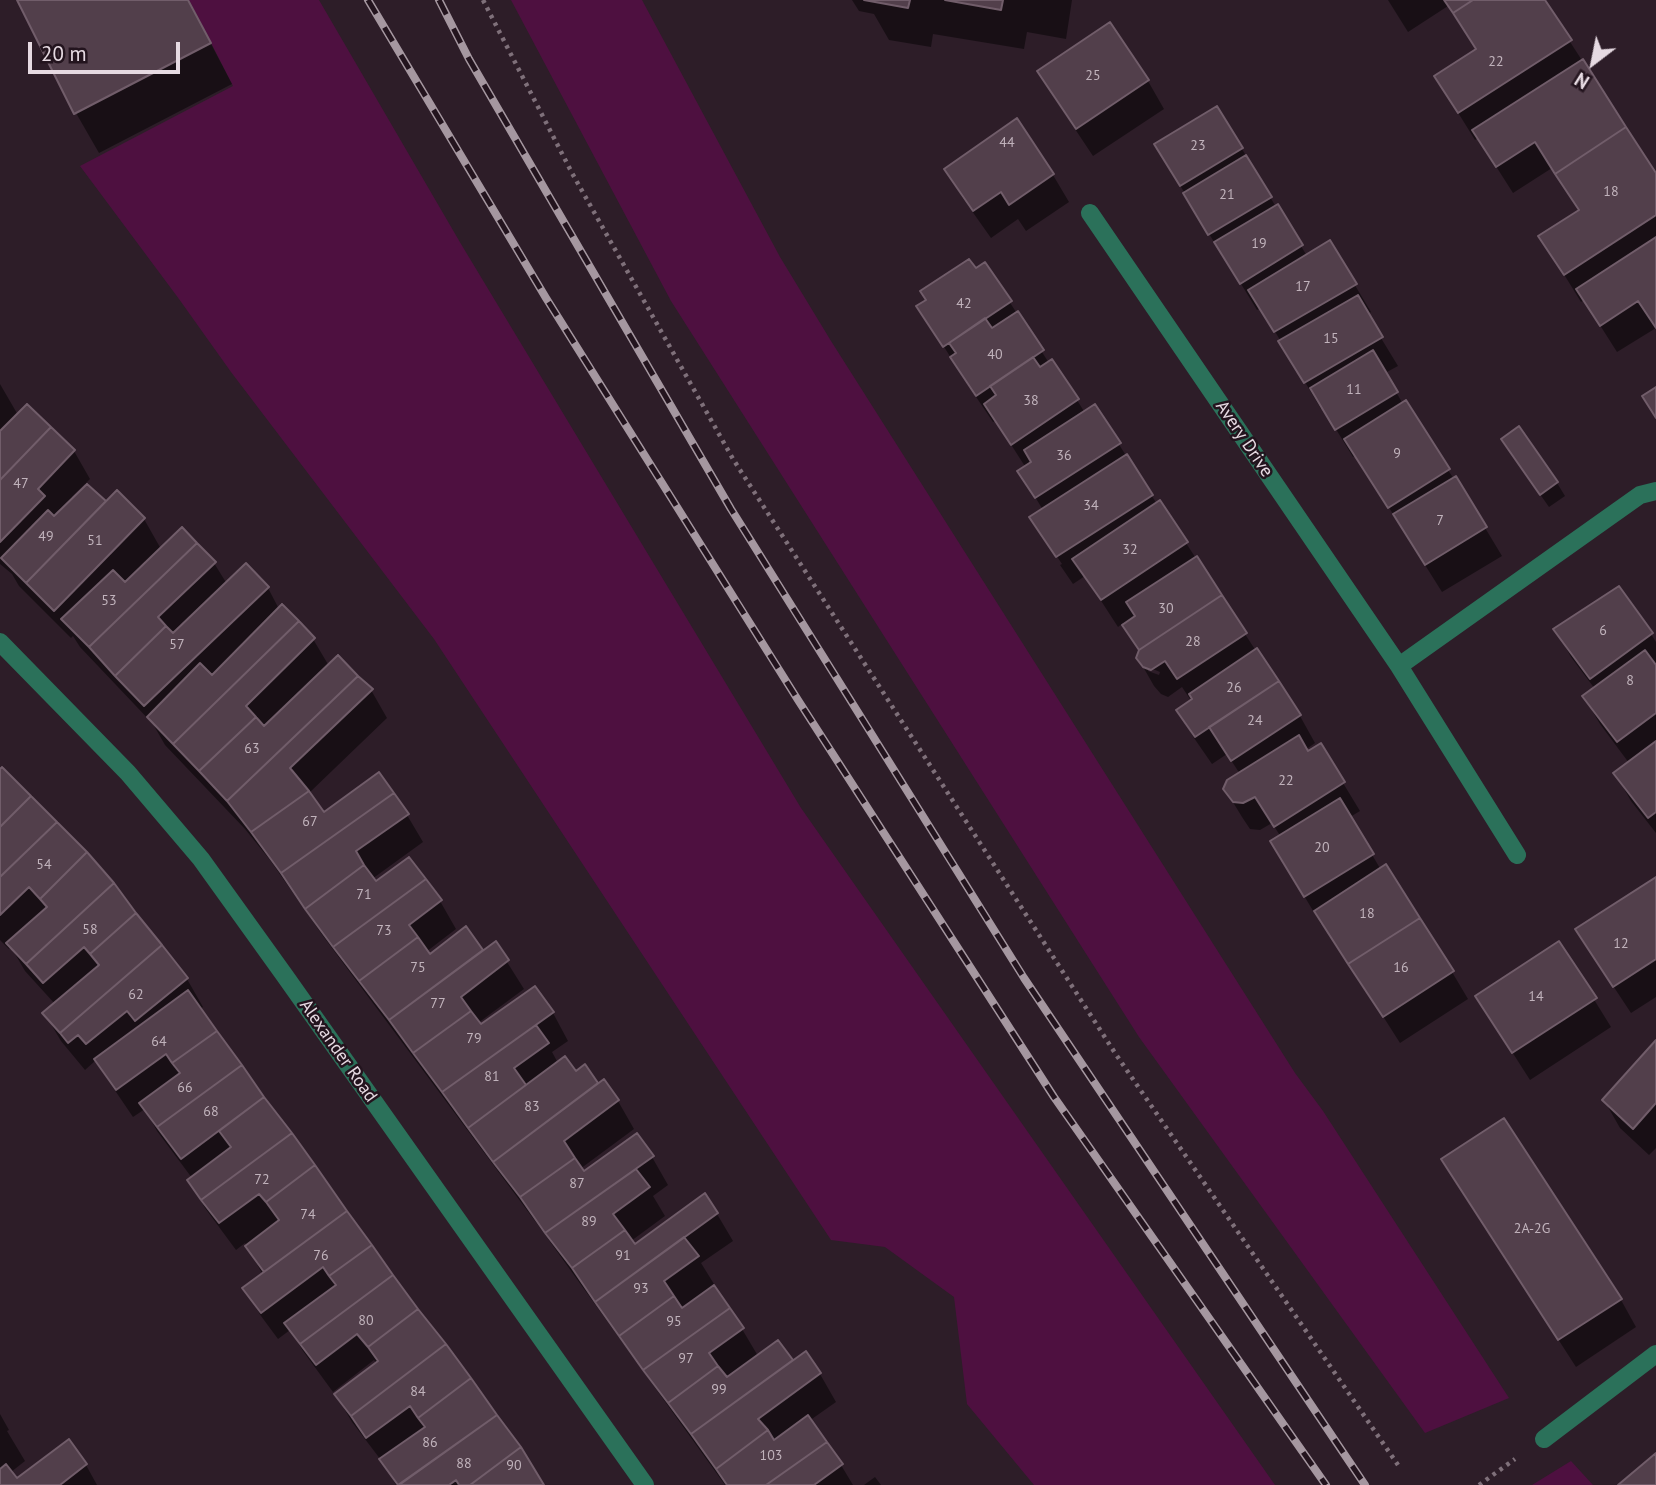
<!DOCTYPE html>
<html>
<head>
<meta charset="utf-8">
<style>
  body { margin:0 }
  #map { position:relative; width:1656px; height:1485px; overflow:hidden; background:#2d1d28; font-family:"PT Sans",sans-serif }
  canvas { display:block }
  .north { position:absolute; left:1558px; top:28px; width:70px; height:70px; -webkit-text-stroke:5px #23141e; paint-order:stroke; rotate:212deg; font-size:19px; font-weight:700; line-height:28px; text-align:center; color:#e6dae2 }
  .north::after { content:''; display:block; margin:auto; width:24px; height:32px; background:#e6dae2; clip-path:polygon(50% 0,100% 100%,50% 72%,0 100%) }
  .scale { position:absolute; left:28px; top:42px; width:152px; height:32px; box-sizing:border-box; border:4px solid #e6dae2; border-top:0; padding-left:9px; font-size:21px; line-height:24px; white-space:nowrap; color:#e6dae2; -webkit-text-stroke:5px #23141e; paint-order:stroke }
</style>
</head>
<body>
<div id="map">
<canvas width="1656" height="1485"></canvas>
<div class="north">N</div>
<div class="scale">20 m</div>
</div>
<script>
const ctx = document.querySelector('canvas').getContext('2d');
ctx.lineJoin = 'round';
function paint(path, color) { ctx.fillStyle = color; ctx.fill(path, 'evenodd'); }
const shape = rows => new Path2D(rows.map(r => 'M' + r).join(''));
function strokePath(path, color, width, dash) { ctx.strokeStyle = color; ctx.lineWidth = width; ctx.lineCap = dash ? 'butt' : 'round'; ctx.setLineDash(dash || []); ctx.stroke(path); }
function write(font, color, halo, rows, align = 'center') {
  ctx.font = font + ' "PT Sans",sans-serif'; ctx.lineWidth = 5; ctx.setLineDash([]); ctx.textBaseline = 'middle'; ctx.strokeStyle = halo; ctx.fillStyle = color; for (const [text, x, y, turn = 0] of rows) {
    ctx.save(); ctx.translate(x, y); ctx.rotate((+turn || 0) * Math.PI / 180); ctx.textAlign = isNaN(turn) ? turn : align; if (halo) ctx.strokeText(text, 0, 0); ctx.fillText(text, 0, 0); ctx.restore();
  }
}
paint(shape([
  [189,0,319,0,461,244,801,808,1275,1485,1034,1485,967,1404,954,1297,885,1247,831,1240,434,639,231,372,179,299,80,166,233,86],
  [511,0,642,0,780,257,831,341,1295,1073,1323,1111,1509,1398,1425,1433,1139,1037,671,301],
  [1571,1461,1593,1485,1532,1485]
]), '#4e1040');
paint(shape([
  [19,0,188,0,232,84,99,153,76,113],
  [852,0,1072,0,1066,39,1027,32,1024,49,933,34,931,47,889,40,874,14,859,11],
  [1388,0,1543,0,1656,175,1656,328,1617,352,1584,300,1581,302,1541,237,1580,211,1552,168,1513,193,1478,138,1475,140,1436,77,1477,50,1448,6,1408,32],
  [1110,24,1148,81,1164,109,1093,156,1055,99,1039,71],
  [1242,149,1276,207,1277,206,1307,256,1329,242,1371,312,1367,315,1398,366,1385,373,1403,404,1454,479,1455,478,1502,556,1442,592,1356,455,1353,457,1323,408,1321,409,1261,308,1257,310,1227,261,1226,262,1172,172],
  [946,169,1053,175,1069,202,1026,231,1018,219,991,238,962,197],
  [985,264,1049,363,1077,400,1085,413,1095,407,1157,504,1186,543,1256,651,1300,716,1315,743,1305,750,1308,754,1320,745,1360,811,1350,817,1381,870,1452,972,1468,999,1400,1043,1323,922,1321,924,1288,869,1281,837,1272,823,1260,830,1250,829,1242,817,1225,789,1240,774,1227,754,1212,764,1194,738,1178,711,1192,702,1182,687,1168,697,1161,694,1154,686,1138,658,1140,652,1123,623,1118,627,1085,576,1073,584,1060,565,1062,564,1048,543,1046,543,1031,517,1043,510,1020,472,1026,468,996,421,993,422,968,385,919,307],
  [1148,667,1160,672,1159,675,1148,671],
  [0,384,18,415,74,451,90,479,72,497,74,499,88,486,106,504,117,493,144,519,161,549,214,563,227,584,268,588,279,609,313,639,329,666,371,690,387,718,308,794,324,814,407,815,423,842,372,879,376,884,440,901,456,929,426,952,430,956,466,929,483,952,495,943,524,989,478,1023,480,1027,534,989,553,1013,568,1041,552,1052,558,1063,576,1074,585,1067,598,1085,603,1082,618,1101,634,1129,580,1169,583,1173,637,1136,652,1157,668,1185,653,1196,665,1216,631,1241,634,1246,717,1214,733,1241,701,1263,714,1284,712,1285,742,1329,758,1356,777,1342,792,1363,805,1354,820,1374,836,1402,809,1421,841,1465,853,1485,725,1485,538,1225,323,936,270,860,245,829,165,745,153,724,80,647,73,636,71,638,19,586,12,574,0,564],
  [1511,453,1557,483,1565,496,1549,507],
  [1556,630,1651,634,1656,642,1656,833,1631,801,1615,773,1629,763,1600,724,1584,697,1595,689,1571,657],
  [0,767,82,849,113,885,187,979,203,1007,200,1009,391,1276,470,1379,519,1448,542,1485,396,1485,384,1464,352,1422,336,1395,377,1364,374,1360,333,1392,303,1351,290,1330,278,1339,261,1316,245,1289,263,1275,245,1243,236,1250,205,1208,189,1181,192,1178,157,1131,145,1109,133,1117,95,1061,85,1070,61,1041,45,1014,55,1004,25,971,11,947,9,949,0,940],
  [1656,879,1656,997,1631,1013,1594,957],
  [1559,943,1611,1027,1530,1080,1477,997],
  [1656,1043,1656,1148,1649,1155,1620,1128,1604,1100],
  [1460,1187,1621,1300,1636,1327,1576,1367],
  [0,1414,9,1430,7,1431,25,1461,11,1472,17,1481,68,1442,86,1465,97,1485,0,1485],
  [875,1477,881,1485,864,1485]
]), '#0007');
const building = shape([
  [17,0,188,0,211,43,74,114,17,0],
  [864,0,910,0,908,8,864,0],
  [945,0,1003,0,1001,10,945,0],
  [1444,0,1473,0,1453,13,1444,0],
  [1473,0,1545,0,1572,40,1458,113,1434,76,1476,49,1453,13,1473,0],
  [1110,22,1149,80,1076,129,1037,71,1110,22],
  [1583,59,1626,127,1555,174,1535,142,1496,167,1472,130,1583,59],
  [1217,106,1243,148,1180,186,1154,144,1217,106],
  [1017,118,1054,174,1009,205,1001,192,973,211,944,169,1017,118],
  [1626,127,1656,173,1656,215,1564,275,1538,236,1579,210,1555,174,1626,127],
  [1246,155,1272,197,1208,235,1183,193,1246,155],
  [1278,204,1303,245,1240,284,1214,242,1278,204],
  [1656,237,1656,328,1638,301,1600,326,1576,289,1656,237],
  [1330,240,1357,284,1274,332,1248,290,1330,240],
  [969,259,976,268,985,262,1012,301,943,347,916,306,926,300,920,291,969,259],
  [1358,295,1383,337,1304,383,1278,341,1358,295],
  [1018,311,1044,350,976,396,950,357,956,353,949,343,985,318,992,328,1018,311],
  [1373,350,1398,392,1335,430,1310,388,1373,350],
  [1033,357,1040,367,1052,359,1079,399,1011,445,984,404,996,395,990,386,1033,357],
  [1656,387,1656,418,1642,396,1656,387],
  [1406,400,1450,469,1388,508,1344,439,1406,400],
  [27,404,51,427,0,480,0,431,27,404],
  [1095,404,1121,443,1035,498,1017,471,1031,462,1024,450,1095,404],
  [1519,426,1558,482,1540,495,1501,439,1519,426],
  [51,427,75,450,38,489,45,496,0,542,0,480,51,427],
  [1127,454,1153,495,1056,557,1029,517,1127,454],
  [1456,476,1487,527,1425,565,1393,514,1456,476],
  [87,484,106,501,26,583,1,558,48,510,54,516,87,484],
  [117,490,145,518,54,611,26,583,117,490],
  [1160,500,1188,542,1101,600,1072,559,1160,500],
  [182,527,197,543,89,647,61,619,113,570,125,582,182,527],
  [197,543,216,562,158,617,166,626,115,676,89,647,197,543],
  [1197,556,1222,595,1139,650,1122,625,1135,616,1126,602,1197,556],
  [246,563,269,587,144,706,115,676,166,626,173,633,246,563],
  [1619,586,1653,633,1590,679,1553,629,1619,586],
  [1222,595,1247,633,1177,679,1165,661,1151,670,1143,667,1136,658,1139,650,1222,595],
  [282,604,299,621,173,744,147,717,200,663,212,675,282,604],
  [299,621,315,638,246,706,256,717,199,771,173,744,299,621],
  [1257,648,1279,681,1195,737,1176,710,1192,699,1189,694,1257,648],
  [1645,650,1656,665,1656,713,1617,742,1582,696,1645,650],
  [338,655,358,676,227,801,199,771,256,717,264,726,338,655],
  [358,676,373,689,290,768,309,791,251,832,227,801,358,676],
  [1279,681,1301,715,1231,761,1209,727,1279,681],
  [1299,735,1308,751,1321,743,1345,782,1274,827,1255,797,1243,803,1233,802,1223,789,1227,780,1299,735],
  [1656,741,1656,812,1648,818,1613,773,1656,741],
  [2,767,31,796,0,827,0,769,2,767],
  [379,772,394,793,281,873,251,832,309,791,324,812,379,772],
  [394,793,409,814,356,851,364,865,305,909,281,873,394,793],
  [31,796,57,822,0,877,0,827,31,796],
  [1340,798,1374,854,1304,897,1270,841,1340,798],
  [57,822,87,852,40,899,29,887,0,915,0,877,57,822],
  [87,852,114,883,26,964,6,943,47,907,40,899,87,852],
  [409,857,426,879,333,947,305,909,364,865,376,881,409,857],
  [1386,864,1420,918,1348,964,1314,911,1386,864],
  [1656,877,1656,959,1613,987,1575,929,1656,877],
  [426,879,442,900,409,925,418,937,359,981,333,947,426,879],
  [114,883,136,913,90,954,84,947,43,983,26,964,114,883],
  [136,913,162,945,60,1033,42,1013,99,965,90,954,136,913],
  [1420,918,1454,971,1383,1017,1348,964,1420,918],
  [466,926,483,950,389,1020,359,981,418,937,430,954,466,926],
  [496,941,509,960,461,997,471,1011,413,1053,389,1020,496,941],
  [1559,941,1597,998,1512,1053,1475,996,1559,941],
  [162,945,188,978,135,1021,127,1011,86,1044,78,1035,68,1043,60,1033,162,945],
  [535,986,554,1012,442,1092,413,1053,471,1011,481,1024,535,986],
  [188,990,217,1031,172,1063,166,1054,116,1090,94,1059,188,990],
  [536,1025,549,1043,514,1068,526,1085,468,1128,442,1092,536,1025],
  [217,1031,242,1065,157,1127,139,1103,180,1073,172,1063,217,1031],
  [1656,1040,1656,1103,1633,1129,1602,1100,1656,1040],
  [565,1056,576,1071,585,1064,598,1083,493,1162,468,1128,565,1056],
  [242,1065,264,1097,181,1159,157,1127,242,1065],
  [604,1079,619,1100,564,1141,575,1158,520,1197,493,1162,604,1079],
  [264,1097,292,1133,201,1200,187,1180,231,1147,219,1131,264,1097],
  [1504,1118,1622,1299,1558,1340,1441,1159,1504,1118],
  [292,1133,315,1165,266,1202,259,1194,219,1223,201,1200,292,1133],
  [637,1133,654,1156,545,1233,520,1197,575,1158,584,1171,637,1133],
  [315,1165,347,1211,264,1272,245,1246,279,1220,266,1202,315,1165],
  [636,1169,650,1187,613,1214,625,1230,572,1268,545,1233,636,1169],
  [705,1193,718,1213,595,1302,572,1268,625,1230,635,1244,705,1193],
  [347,1211,372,1245,329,1276,323,1267,261,1313,242,1288,347,1211],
  [684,1237,699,1256,664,1281,674,1296,619,1336,595,1302,684,1237],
  [372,1245,393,1275,300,1344,284,1323,336,1285,329,1276,372,1245],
  [393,1275,418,1309,368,1347,357,1334,316,1365,300,1344,393,1275],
  [714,1285,730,1308,643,1370,619,1336,674,1296,682,1308,714,1285],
  [730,1308,744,1328,709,1353,718,1366,668,1403,643,1370,730,1308],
  [418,1309,446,1344,351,1416,334,1394,378,1361,368,1347,418,1309],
  [778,1340,793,1360,691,1434,668,1403,718,1366,727,1377,778,1340],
  [446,1344,471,1378,418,1418,410,1406,366,1438,351,1416,446,1344],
  [806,1351,821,1373,758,1419,768,1430,716,1469,691,1434,806,1351],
  [471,1378,497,1415,398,1485,379,1459,425,1427,418,1418,471,1378],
  [497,1415,521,1447,470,1485,459,1485,456,1480,449,1485,399,1485,497,1415],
  [808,1415,827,1442,766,1485,727,1485,716,1469,768,1430,774,1440,808,1415],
  [69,1439,87,1464,60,1485,0,1485,0,1469,6,1464,17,1478,69,1439],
  [827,1442,843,1464,814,1485,766,1485,827,1442],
  [521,1447,544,1485,470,1485,521,1447],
  [1656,1453,1656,1485,1618,1485,1656,1453]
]);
paint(building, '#523f4b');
strokePath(building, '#715d6a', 2);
strokePath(shape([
  [483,0,572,173,733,459,1115,1053,1398,1465],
  [1479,1485,1515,1459]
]), '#7f707a', 4.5, [3.5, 5]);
strokePath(shape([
  [1090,213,1399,666,1640,495,1656,491],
  [0,642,128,773,201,859,285,976,645,1485],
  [1399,666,1517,855],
  [1544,1439,1656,1354]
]), '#2b715a', 18);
const rail = shape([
  [368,0,546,298,798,700,1054,1097,1326,1485],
  [439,0,469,59,731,509,1024,978,1365,1485]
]);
strokePath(rail, '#a597a0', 8);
strokePath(rail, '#23141e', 5, [16]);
write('14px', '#c1b3bc', null, [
  ["22",1496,62],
  ["25",1093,76],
  ["44",1007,143],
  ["23",1198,146],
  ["18",1611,192],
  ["21",1227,195],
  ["19",1259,244],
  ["17",1303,287],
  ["42",964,304],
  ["15",1331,339],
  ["40",995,355],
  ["11",1354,390],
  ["38",1031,401],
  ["9",1397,454],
  ["36",1064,456],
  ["47",21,484],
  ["34",1091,506],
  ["7",1440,521],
  ["49",46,537],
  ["51",95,541],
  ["32",1130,550],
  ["53",109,601],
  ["30",1166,609],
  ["6",1603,631],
  ["28",1193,642],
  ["57",177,645],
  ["8",1630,681],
  ["26",1234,688],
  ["24",1255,721],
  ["63",252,749],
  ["22",1286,781],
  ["67",310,822],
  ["20",1322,848],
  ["54",44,865],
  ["71",364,895],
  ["18",1367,914],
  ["58",90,930],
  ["73",384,931],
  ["12",1621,944],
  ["75",418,968],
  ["16",1401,968],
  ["62",136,995],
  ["14",1536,997],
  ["77",438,1004],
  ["79",474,1039],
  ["64",159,1042],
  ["81",492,1077],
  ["66",185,1088],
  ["83",532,1107],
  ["68",211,1112],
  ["72",262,1180],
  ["87",577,1184],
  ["74",308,1215],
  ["89",589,1222],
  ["2A-2G",1532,1229],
  ["76",321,1256],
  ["91",623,1256],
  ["93",641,1289],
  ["80",366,1321],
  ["95",674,1322],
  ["97",686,1359],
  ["99",719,1390],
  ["84",418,1392],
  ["86",430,1443],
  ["103",771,1456],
  ["88",464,1464],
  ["90",514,1466]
]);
write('18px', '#e6dae2', '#23141e', [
  ["Avery Drive",1244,439,56],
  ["Alexander Road",338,1051,55]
]);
</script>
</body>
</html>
